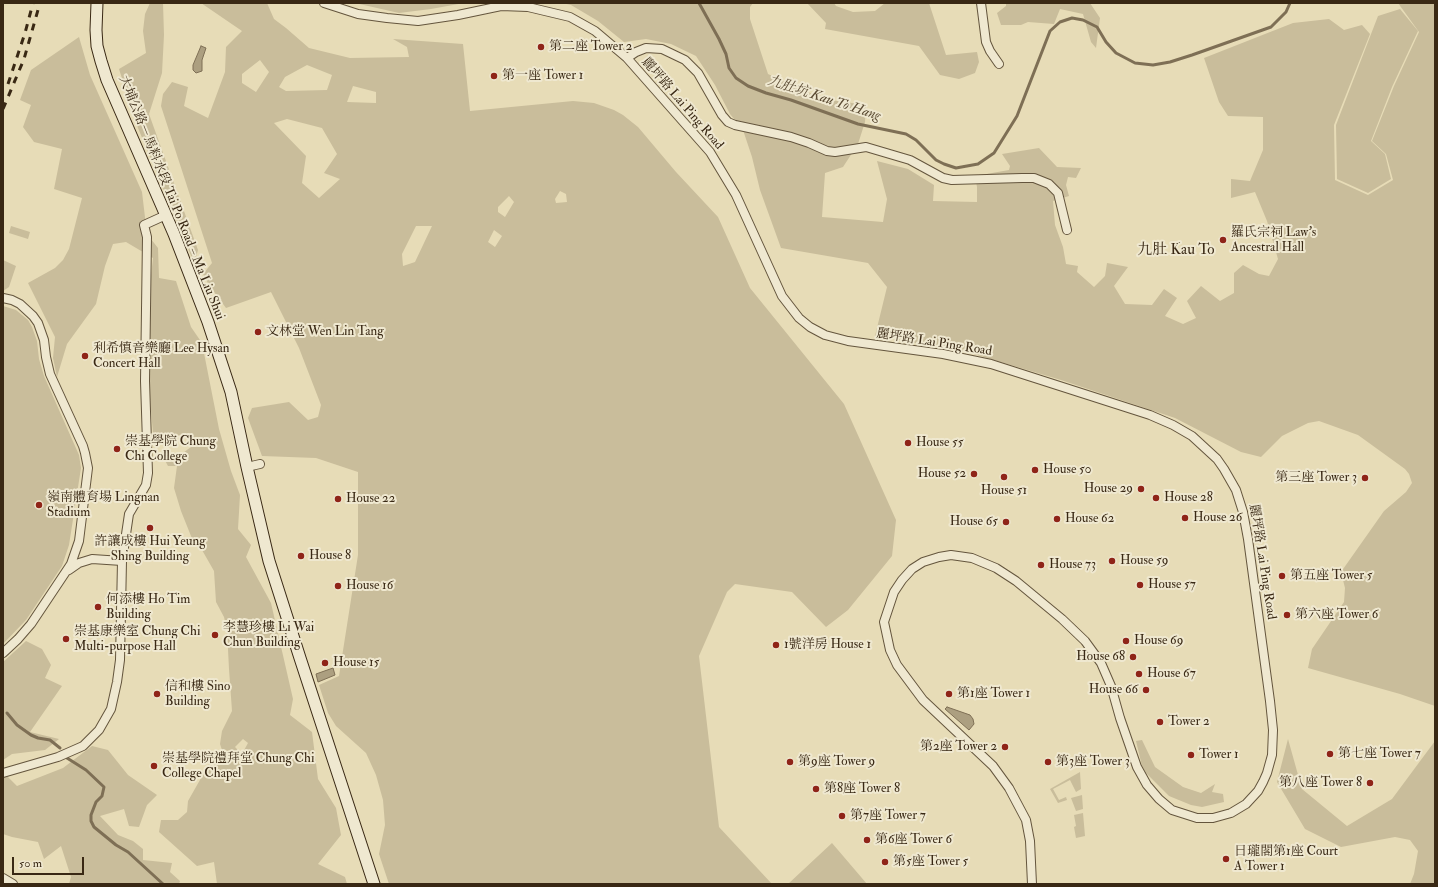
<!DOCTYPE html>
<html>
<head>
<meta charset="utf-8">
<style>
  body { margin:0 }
  #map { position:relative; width:1438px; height:887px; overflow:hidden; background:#e7dcb7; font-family:"IM FELL Double Pica",serif }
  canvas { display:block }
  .frame { position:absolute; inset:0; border:4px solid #392814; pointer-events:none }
  .scale { position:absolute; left:12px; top:857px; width:72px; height:18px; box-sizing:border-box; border:2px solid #392814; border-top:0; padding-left:5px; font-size:12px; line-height:14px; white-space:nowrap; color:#392814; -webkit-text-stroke:3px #efe8d0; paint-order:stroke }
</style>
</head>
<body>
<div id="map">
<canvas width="1438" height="887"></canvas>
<div class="frame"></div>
<div class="scale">50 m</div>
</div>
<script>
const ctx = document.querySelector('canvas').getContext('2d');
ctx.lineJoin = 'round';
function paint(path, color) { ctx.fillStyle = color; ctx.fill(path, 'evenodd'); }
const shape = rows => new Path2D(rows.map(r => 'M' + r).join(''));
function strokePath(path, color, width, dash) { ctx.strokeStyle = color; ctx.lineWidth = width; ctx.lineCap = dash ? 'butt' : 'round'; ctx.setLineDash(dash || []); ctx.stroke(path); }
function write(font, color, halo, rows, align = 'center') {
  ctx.font = font + ' "IM FELL Double Pica","Noto Serif TC",serif'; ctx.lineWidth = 4; ctx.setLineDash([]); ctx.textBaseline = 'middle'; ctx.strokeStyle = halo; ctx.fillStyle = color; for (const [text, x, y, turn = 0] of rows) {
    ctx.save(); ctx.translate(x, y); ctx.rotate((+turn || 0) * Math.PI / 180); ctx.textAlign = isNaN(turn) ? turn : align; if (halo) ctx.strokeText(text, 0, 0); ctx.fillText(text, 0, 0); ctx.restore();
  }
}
paint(shape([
  [150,3,163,3,164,35,162,73,149,114,198,250,196,257,192,258,138,128,119,69,146,53,143,31,145,14],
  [201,3,267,3,274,19,286,28,309,48,350,58,409,57,407,47,393,39,463,44,470,111,573,101,594,103,614,110,623,115,638,127,676,172,718,217,750,288,844,404,896,520,892,556,848,610,826,627,792,592,735,584,727,592,699,656,719,827,772,884,389,884,379,854,385,825,383,800,376,775,366,753,336,726,328,713,319,685,339,676,358,555,358,472,316,458,262,456,248,418,252,408,289,402,308,420,318,417,321,405,299,348,271,292,226,308,209,285,203,274,212,263,161,106,163,94,172,82,188,87,184,106,208,118,225,72,226,47,242,31],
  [260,60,269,72,256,92,242,83,242,74],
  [307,65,332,75,327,90,286,91,279,87,285,77],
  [353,86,376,92,376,103,347,102],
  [287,119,322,128,337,154,324,173,340,179,319,198,302,183,306,156,274,123],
  [560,191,566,194,567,202,556,203,555,199],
  [509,196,514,202,505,217,498,212,498,207],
  [416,226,432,226,415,262,403,266,402,254],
  [494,230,502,236,495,247,488,242],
  [355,3,464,3,431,9,399,13],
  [562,3,753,3,750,7,750,19,768,74,823,99,866,105,865,122,858,144,843,167,825,173,822,217,883,222,887,199,877,161,908,169,934,185,933,201,977,202,977,187,975,176,1009,170,1010,166,1002,154,1039,148,1057,167,1081,168,1076,178,1068,177,1066,185,1069,196,1053,201,1055,225,1063,247,1066,264,1078,266,1077,272,1094,287,1105,276,1107,263,1128,267,1114,286,1125,304,1152,305,1164,289,1177,298,1165,316,1183,324,1196,318,1187,301,1201,286,1220,301,1234,293,1234,273,1243,265,1259,274,1269,276,1278,259,1267,221,1255,192,1231,198,1231,179,1250,181,1263,150,1263,117,1228,116,1219,102,1204,58,1293,23,1329,19,1344,30,1362,25,1370,34,1334,125,1335,180,1368,195,1393,180,1386,154,1372,141,1394,86,1419,32,1398,3,1435,3,1435,706,1400,694,1308,668,1312,649,1344,602,1345,588,1341,572,1384,511,1406,492,1412,483,1409,474,1405,469,1358,435,1319,421,1308,423,1282,436,1261,457,1241,452,1175,418,1061,380,967,352,875,336,887,287,868,263,781,248,760,190,752,157,743,130,730,114,715,85,696,56,671,44,646,39,624,42,598,21,571,5],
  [807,3,834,3,836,6,853,12,875,11,885,3,929,3,946,55,977,52,979,62,975,73,959,79,940,75,919,46,825,29,826,23],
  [1006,3,1090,3,1100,18,1096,48,1091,42,1083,14,1060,9,1054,24,1028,22,1021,25,1001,25,997,13,1006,6],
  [1400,9,1418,31,1392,87,1371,141,1385,154,1391,179,1368,193,1337,179,1336,125,1378,16],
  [79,37,90,75,142,192,147,234,158,248,159,278,176,281,191,327,202,343,219,429,231,471,240,495,238,529,251,545,246,557,271,603,293,699,290,715,312,732,318,779,336,808,341,835,318,864,345,877,347,884,217,884,214,862,197,866,159,832,161,820,178,820,187,812,188,801,209,764,225,759,220,744,222,731,232,711,229,669,227,630,224,617,216,602,214,571,202,550,193,541,181,511,174,488,177,466,168,466,162,455,176,458,191,447,184,433,163,444,154,444,147,366,148,303,153,258,126,242,113,244,105,266,96,304,67,344,57,377,53,358,55,337,28,283,55,268,63,260,69,249,82,198,54,189,62,149,34,142,23,127,31,105,20,100,31,70],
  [243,739,248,743,242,754,235,747],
  [11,226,30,232,28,239,9,233],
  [3,260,16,266,9,287,3,291],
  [3,306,16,310,28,320,32,327,37,341,39,359,44,376,79,455,81,468,69,545,62,566,26,620,3,644],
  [26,641,42,649,51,665,45,678,62,686,30,732,59,739,45,750,12,754,3,760,3,662],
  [1288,739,1302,789,1347,826,1392,799,1435,741,1435,884,1410,884,1414,874,1418,851,1410,840,1395,837,1341,847,1305,829,1277,782],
  [1142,740,1155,767,1183,787,1201,793,1215,784,1212,792,1223,794,1224,802,1202,807,1191,805,1169,796,1146,773,1142,766,1136,741],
  [92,746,108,750,128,775,157,795,147,805,139,827,129,826,124,809,100,816,118,835,133,841,143,849,143,860,172,863,170,872,180,881,179,884,69,884,71,877,61,846,44,859,38,842,12,837,3,834,3,772,17,786,63,768],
  [1080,772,1081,789,1076,792,1070,780,1053,789,1059,800,1066,797,1067,800,1058,803,1050,789],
  [1082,795,1083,809,1076,811,1071,798],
  [1083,813,1085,836,1076,838,1074,827,1076,826,1074,815],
  [832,843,867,884,788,884]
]), '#c9bd9b');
const water = shape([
  [201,46,206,48,202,60,202,71,196,73,193,70,193,65,201,46],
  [333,668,335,675,318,682,316,674,333,668],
  [947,707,970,715,973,719,974,724,969,730,945,709,947,707]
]);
paint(water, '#ac9f80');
strokePath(water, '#7e6f55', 1);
strokePath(shape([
  [699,3,719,39,726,54,729,68,736,78,748,86,766,93,791,100,858,124,906,134,916,140,936,160,944,164,956,168,978,164,994,153,1017,116,1050,31,1060,22,1072,18,1083,20,1097,27,1106,42,1116,53,1135,63,1153,65,1170,62,1192,55,1271,27,1286,12,1290,3],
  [7,713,17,725,31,735,38,738,50,740,60,748],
  [67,758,86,770,104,787,102,796,96,802,91,815,91,821,94,827,116,845,128,852,163,884]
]), '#7e6f55', 3);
const minor = shape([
  [324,3,358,14,387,18,418,21,458,15,501,6,528,7,570,17,595,31,627,58,710,152,736,195,782,296,799,318,810,327,825,335,848,341,943,354,991,364,1150,415,1173,425,1192,436,1217,459,1224,469,1236,490,1243,512,1248,539,1270,701,1273,730,1272,755,1267,773,1263,782,1258,791,1246,804,1231,813,1213,818,1197,818,1172,810,1159,799,1147,785,1137,767,1120,718,1111,686,1101,663,1085,641,1062,619,1016,581,996,568,972,558,951,555,939,557,923,562,912,569,902,580,894,592,884,622,890,650,897,665,923,700,993,766,1009,788,1026,820,1030,841,1032,884],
  [981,3,986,42,990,51,999,64],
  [627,58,636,52,646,48,662,49,685,60,698,73,722,115,728,122,735,125,791,137,809,143,827,151,835,152,866,147,910,160,943,178,952,180,1022,178,1034,178,1049,184,1058,193,1067,230],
  [3,298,12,300,20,304,33,316,38,323,44,340,46,357,50,374,83,446,85,453,88,468,79,541,71,564,31,624,18,639,3,653],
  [247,467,260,464],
  [69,570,79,563,92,559,122,561],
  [3,773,58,757,83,746,99,730,111,709,117,682,120,660,122,561,129,514,146,485,148,473,145,381,147,237,144,225,166,215],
  [3,878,13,884]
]);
const secondary = shape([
  [97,3,96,30,97,46,101,61,107,80,174,234,208,322,231,392,247,467,269,561,300,658,374,884]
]);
strokePath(minor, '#64553d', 10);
strokePath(secondary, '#392814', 13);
strokePath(minor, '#efe8d0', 8);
strokePath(secondary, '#efe8d0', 11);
strokePath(shape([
  [8,84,25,33,33,3],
  [3,109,24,59,40,3]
]), '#392814', 3, [7, 7]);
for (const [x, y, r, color] of [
  [541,47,4,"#8f2418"],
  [494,76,4,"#8f2418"],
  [1223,240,4,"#8f2418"],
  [258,332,4,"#8f2418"],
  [85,356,4,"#8f2418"],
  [908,443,4,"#8f2418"],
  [117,449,4,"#8f2418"],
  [1035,470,4,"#8f2418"],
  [974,474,4,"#8f2418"],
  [1004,477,4,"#8f2418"],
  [1365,478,4,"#8f2418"],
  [1141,489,4,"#8f2418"],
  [1156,498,4,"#8f2418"],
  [338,499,4,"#8f2418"],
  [39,505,4,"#8f2418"],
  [1185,518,4,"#8f2418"],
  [1057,519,4,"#8f2418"],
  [1006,522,4,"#8f2418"],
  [150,528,4,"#8f2418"],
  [301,556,4,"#8f2418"],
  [1112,561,4,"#8f2418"],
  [1041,565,4,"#8f2418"],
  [1282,576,4,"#8f2418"],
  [1140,585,4,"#8f2418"],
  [338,586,4,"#8f2418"],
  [98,607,4,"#8f2418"],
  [1287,615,4,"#8f2418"],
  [215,635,4,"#8f2418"],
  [66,639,4,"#8f2418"],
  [1126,641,4,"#8f2418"],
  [776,645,4,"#8f2418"],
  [1133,657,4,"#8f2418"],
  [325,663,4,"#8f2418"],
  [1139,674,4,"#8f2418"],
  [1146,690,4,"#8f2418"],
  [157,694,4,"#8f2418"],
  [949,694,4,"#8f2418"],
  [1160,722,4,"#8f2418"],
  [1005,747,4,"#8f2418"],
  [1330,754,4,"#8f2418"],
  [1191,755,4,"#8f2418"],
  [790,762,4,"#8f2418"],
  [1048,762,4,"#8f2418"],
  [154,766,4,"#8f2418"],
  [1370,783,4,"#8f2418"],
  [816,789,4,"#8f2418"],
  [842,816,4,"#8f2418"],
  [867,840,4,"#8f2418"],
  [1226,859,4,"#8f2418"],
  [885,862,4,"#8f2418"]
]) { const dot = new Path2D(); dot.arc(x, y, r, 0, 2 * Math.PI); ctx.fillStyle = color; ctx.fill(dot); strokePath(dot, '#efe8d0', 1.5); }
write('13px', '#392814', '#efe8d0', [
  ["第二座 Tower 2",549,47],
  ["第一座 Tower 1",502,76],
  ["羅氏宗祠 Law's",1231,233],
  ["Ancestral Hall",1231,248],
  ["文林堂 Wen Lin Tang",266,332],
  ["利希慎音樂廳 Lee Hysan",93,349],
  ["Concert Hall",93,364],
  ["崇基學院 Chung",125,442],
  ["Chi College",125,457],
  ["House 55",916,443],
  ["House 50",1043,470],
  ["House 52",966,474,"right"],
  ["第三座 Tower 3",1357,478,"right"],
  ["House 29",1133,489,"right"],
  ["House 51",1004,491,"center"],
  ["嶺南體育場 Lingnan",47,498],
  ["Stadium",47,513],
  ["House 28",1164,498],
  ["House 22",346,499],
  ["House 26",1193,518],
  ["House 62",1065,519],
  ["House 65",998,522,"right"],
  ["許讓成樓 Hui Yeung",150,542,"center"],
  ["Shing Building",150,557,"center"],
  ["House 8",309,556],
  ["House 59",1120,561],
  ["House 73",1049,565],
  ["第五座 Tower 5",1290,576],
  ["House 57",1148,585],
  ["House 16",346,586],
  ["何添樓 Ho Tim",106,600],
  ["Building",106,615],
  ["第六座 Tower 6",1295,615],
  ["李慧珍樓 Li Wai",223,628],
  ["Chun Building",223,643],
  ["崇基康樂室 Chung Chi",74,632],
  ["Multi-purpose Hall",74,647],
  ["House 69",1134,641],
  ["1號洋房 House 1",784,645],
  ["House 68",1125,657,"right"],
  ["House 15",333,663],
  ["House 67",1147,674],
  ["信和樓 Sino",165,687],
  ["Building",165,702],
  ["House 66",1138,690,"right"],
  ["第1座 Tower 1",957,694],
  ["Tower 2",1168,722],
  ["第2座 Tower 2",997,747,"right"],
  ["第七座 Tower 7",1338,754],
  ["Tower 1",1199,755],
  ["崇基學院禮拜堂 Chung Chi",162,759],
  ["College Chapel",162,774],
  ["第9座 Tower 9",798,762],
  ["第3座 Tower 3",1056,762],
  ["第八座 Tower 8",1362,783,"right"],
  ["第8座 Tower 8",824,789],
  ["第7座 Tower 7",850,816],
  ["第6座 Tower 6",875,840],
  ["日瓏閣第1座 Court",1234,852],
  ["A Tower 1",1234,867],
  ["第5座 Tower 5",893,862]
], 'left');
write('13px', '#392814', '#efe8d0', [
  ["麗坪路 Lai Ping Road",682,104,49],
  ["大埔公路－馬料水段 Tai Po Road – Ma Liu Shui",171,198,68],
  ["麗坪路 Lai Ping Road",934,343,9],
  ["麗坪路 Lai Ping Road",1262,562,81]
]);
write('italic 14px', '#5c4c34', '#efe8d0', [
  ["九肚坑 Kau To Hang",824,99,18]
]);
write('15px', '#392814', '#efe8d0', [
  ["九肚 Kau To",1176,251]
]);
</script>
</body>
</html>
